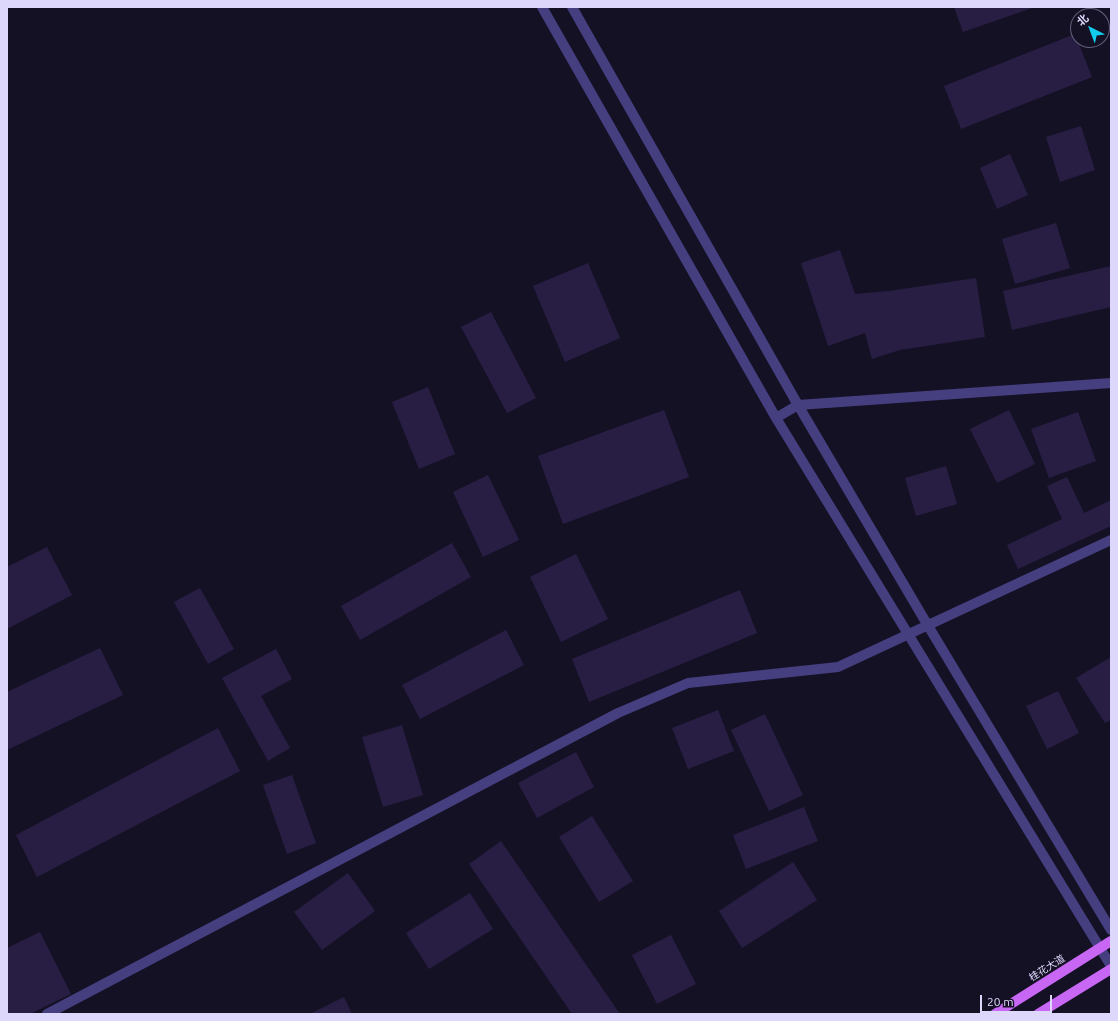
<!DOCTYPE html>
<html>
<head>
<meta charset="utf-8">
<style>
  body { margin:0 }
  #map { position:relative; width:1118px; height:1021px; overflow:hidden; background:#151125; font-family:Ubuntu,"Noto Sans SC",sans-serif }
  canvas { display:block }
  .frame { position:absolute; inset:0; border:8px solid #ded7fc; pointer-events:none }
  .north { position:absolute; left:1070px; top:8px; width:40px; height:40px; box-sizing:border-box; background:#151125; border:1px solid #65607b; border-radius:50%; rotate:318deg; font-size:11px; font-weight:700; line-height:16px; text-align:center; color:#ded7fc }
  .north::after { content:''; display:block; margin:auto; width:14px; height:18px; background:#12cbed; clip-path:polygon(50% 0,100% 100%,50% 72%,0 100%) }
  .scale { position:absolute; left:980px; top:995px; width:72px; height:18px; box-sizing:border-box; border:2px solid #ded7fc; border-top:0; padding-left:5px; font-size:12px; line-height:14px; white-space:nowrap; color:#ded7fc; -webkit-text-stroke:3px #151125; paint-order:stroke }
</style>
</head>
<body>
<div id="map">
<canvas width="1118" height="1021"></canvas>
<div class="frame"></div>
<div class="north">北</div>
<div class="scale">20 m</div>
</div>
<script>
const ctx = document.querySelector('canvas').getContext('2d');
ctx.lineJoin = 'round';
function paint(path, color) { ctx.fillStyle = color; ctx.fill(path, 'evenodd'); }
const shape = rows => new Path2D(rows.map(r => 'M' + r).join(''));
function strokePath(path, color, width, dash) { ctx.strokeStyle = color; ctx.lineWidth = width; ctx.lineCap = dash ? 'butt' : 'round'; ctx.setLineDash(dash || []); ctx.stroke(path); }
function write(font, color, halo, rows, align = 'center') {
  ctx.font = font + ' Ubuntu,"Noto Sans SC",sans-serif'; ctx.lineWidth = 3; ctx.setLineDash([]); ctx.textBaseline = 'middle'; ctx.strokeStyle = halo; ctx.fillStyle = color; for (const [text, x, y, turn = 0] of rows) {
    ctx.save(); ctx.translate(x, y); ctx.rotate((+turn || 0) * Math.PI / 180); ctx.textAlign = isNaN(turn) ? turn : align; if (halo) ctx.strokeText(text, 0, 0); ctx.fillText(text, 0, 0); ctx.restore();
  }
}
paint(shape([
  [954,7,1035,7,963,32],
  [1075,34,1092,77,961,129,944,86],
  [1081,126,1095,170,1060,182,1046,137],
  [1010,154,1028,195,997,209,980,168],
  [1056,223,1070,268,1015,284,1002,239],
  [840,250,855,294,889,291,976,278,985,337,900,350,872,359,865,333,828,346,801,263],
  [588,263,620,338,565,362,533,286],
  [1111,266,1111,307,1012,330,1003,291],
  [491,312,536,398,507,413,461,327],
  [428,387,455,454,419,469,392,402],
  [664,410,689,477,563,524,538,456],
  [1009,410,1035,464,997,483,970,429],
  [1078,412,1096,461,1049,478,1031,429],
  [946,466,957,504,916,516,905,478],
  [488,475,519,540,483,557,453,492],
  [1067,477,1084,513,1111,500,1111,526,1018,569,1007,545,1062,519,1047,486],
  [452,543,471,577,360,640,341,606],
  [47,547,72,595,7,629,7,567],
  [576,554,608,619,561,642,530,577],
  [200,588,234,649,208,664,174,602],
  [740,590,757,633,589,702,572,659],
  [506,630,524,665,420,719,402,685],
  [100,648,123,695,7,750,7,692],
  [276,649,292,679,261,696,290,748,268,761,222,678],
  [1111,657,1111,720,1105,723,1076,678],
  [1058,691,1079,733,1047,749,1026,706],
  [718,710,734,751,688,769,672,728],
  [765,714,803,795,769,811,731,730],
  [402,725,423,795,383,807,362,737],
  [218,728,240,771,37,877,16,835],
  [576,752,594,787,537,818,518,783],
  [292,775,316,843,287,854,263,785],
  [804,807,818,841,746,869,733,835],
  [592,816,633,881,599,902,559,837],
  [501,841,620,1014,572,1014,469,864],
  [793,862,817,900,742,948,719,911],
  [348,873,375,911,322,950,294,912],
  [470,893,493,929,429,969,406,933],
  [40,932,71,994,30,1014,7,1014,7,948],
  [671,935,696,984,657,1004,632,955],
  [344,997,352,1014,310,1014]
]), '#281e44');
strokePath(shape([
  [542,7,776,418,1111,966],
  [572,7,798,405,927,624,1111,930],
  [776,418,798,405,1111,383],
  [47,1014,618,713,688,683,838,667,1111,540]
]), '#453f80', 10);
strokePath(shape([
  [995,1014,1111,941],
  [1038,1014,1111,969]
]), '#c767f4', 10);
write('10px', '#ded7fc', '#151125', [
  ["桂花大道",1047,968,-32]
]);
</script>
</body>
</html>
